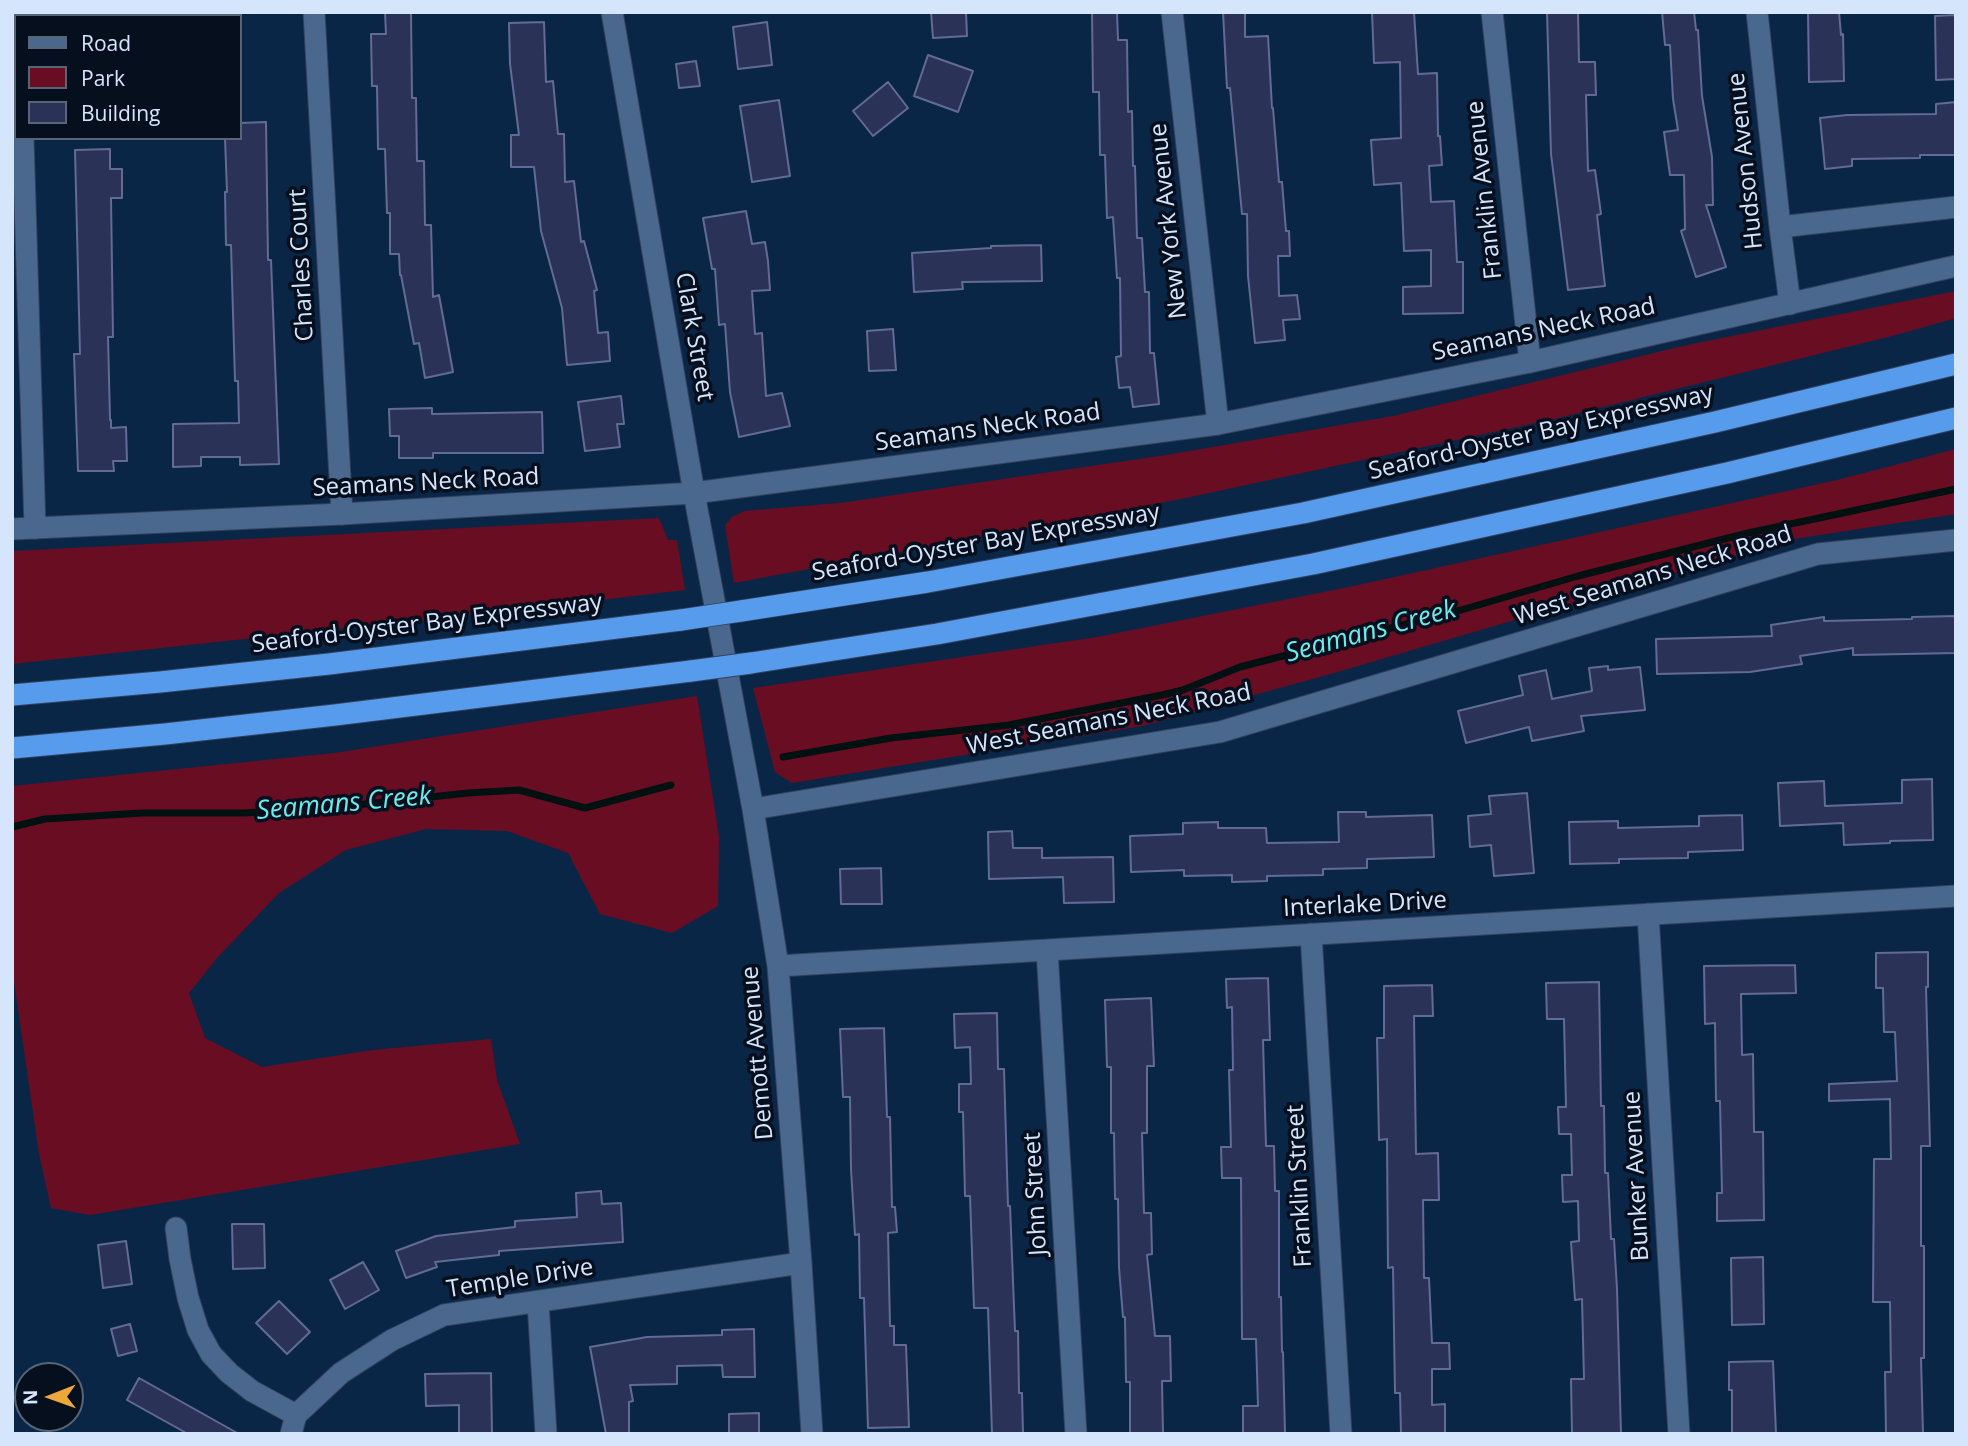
<!DOCTYPE html>
<html>
<head>
<meta charset="utf-8">
<style>
  body { margin:0 }
  #map { position:relative; width:1968px; height:1446px; overflow:hidden; background:#0a2646; font-family:"Open Sans",sans-serif }
  canvas { display:block }
  .frame { position:absolute; inset:0; border:14px solid #d5e5fb; pointer-events:none }
  .legend { position:absolute; left:14px; top:14px; width:228px; height:126px; box-sizing:border-box; background:#050f1d; border:2px solid #586576; margin:0; padding:9px 12px; list-style:none; font-size:21px; color:#d5e5fb }
  .legend li { display:flex; align-items:center; gap:14px; height:35px }
  .legend b { width:35px; border:2px solid #586576 }
  .north { position:absolute; left:14px; top:1362px; width:70px; height:70px; box-sizing:border-box; background:#050f1d; border:2px solid #586576; border-radius:50%; rotate:269deg; font-size:19px; font-weight:700; line-height:28px; text-align:center; color:#d5e5fb }
  .north::after { content:''; display:block; margin:auto; width:24px; height:32px; background:#eda83b; clip-path:polygon(50% 0,100% 100%,50% 72%,0 100%) }
</style>
</head>
<body>
<div id="map">
<canvas width="1968" height="1446"></canvas>
<div class="frame"></div>
<ul class="legend">
<li><b style="height:9px;background:#4a688d"></b>Road</li>
<li><b style="height:19px;background:#690d23"></b>Park</li>
<li><b style="height:19px;background:#2b3258"></b>Building</li>
</ul>
<div class="north">N</div>
</div>
<script>
const ctx = document.querySelector('canvas').getContext('2d');
ctx.lineJoin = 'round';
function paint(path, color) { ctx.fillStyle = color; ctx.fill(path, 'evenodd'); }
const shape = rows => new Path2D(rows.map(r => 'M' + r).join(''));
function strokePath(path, color, width, dash) { ctx.strokeStyle = color; ctx.lineWidth = width; ctx.lineCap = dash ? 'butt' : 'round'; ctx.setLineDash(dash || []); ctx.stroke(path); }
function write(font, color, halo, rows, align = 'center') {
  ctx.font = font + ' "Open Sans",sans-serif'; ctx.lineWidth = 7; ctx.setLineDash([]); ctx.textBaseline = 'middle'; ctx.strokeStyle = halo; ctx.fillStyle = color; for (const [text, x, y, turn = 0] of rows) {
    ctx.save(); ctx.translate(x, y); ctx.rotate((+turn || 0) * Math.PI / 180); ctx.textAlign = isNaN(turn) ? turn : align; if (halo) ctx.strokeText(text, 0, 0); ctx.fillText(text, 0, 0); ctx.restore();
  }
}
paint(shape([
  [1956,291,1956,318,1896,335,1554,419,1181,499,734,583,725,525,732,517,744,511,840,503,1166,455,1393,416,1687,345],
  [1956,449,1956,514,1787,540,1334,673,1142,726,792,783,775,772,753,688,1097,637,1349,587,1837,480],
  [659,518,668,540,677,540,685,590,542,607,12,664,12,551],
  [697,696,719,837,718,906,672,933,600,914,568,853,507,831,426,829,346,850,279,893,217,958,189,993,205,1038,262,1067,373,1050,491,1039,497,1080,520,1144,90,1215,51,1208,39,1154,12,968,12,786,334,753]
]), '#690d23');
strokePath(shape([
  [783,757,891,738,1009,725,1162,695,1183,690,1240,667,1461,610,1578,576,1748,533,1956,489],
  [12,827,45,819,142,813,245,813,346,806,468,793,519,790,585,808,671,785]
]), '#011', 7);
const building = shape([
  [385,12,411,12,412,98,416,98,417,161,424,161,425,225,431,225,433,297,439,295,453,372,425,378,419,343,414,344,401,275,400,275,399,254,390,254,390,213,387,213,385,149,378,149,377,86,372,86,371,34,386,34,385,12],
  [931,12,966,12,967,36,933,38,931,12],
  [1092,12,1117,12,1118,40,1127,40,1128,112,1132,111,1133,166,1135,166,1137,238,1142,238,1145,292,1149,292,1150,353,1154,353,1159,404,1133,407,1130,387,1119,388,1116,357,1121,356,1120,278,1117,278,1113,217,1107,218,1105,155,1100,155,1099,92,1093,92,1092,12],
  [1223,12,1245,12,1245,37,1268,36,1272,108,1273,108,1279,182,1282,182,1286,231,1289,231,1290,256,1278,256,1279,296,1297,295,1300,319,1283,320,1285,340,1255,343,1248,276,1247,214,1242,214,1230,88,1227,88,1223,12],
  [1372,12,1414,12,1418,74,1437,73,1438,136,1440,136,1442,165,1429,166,1431,202,1454,201,1457,262,1463,262,1463,313,1403,314,1403,287,1431,286,1431,250,1404,251,1401,183,1374,185,1371,140,1401,138,1400,62,1374,63,1372,12],
  [1547,12,1578,12,1579,62,1595,62,1596,95,1586,95,1588,171,1595,170,1601,214,1597,215,1605,286,1568,290,1551,154,1547,12],
  [1662,12,1694,12,1696,30,1698,30,1702,96,1712,157,1713,205,1706,205,1726,267,1696,277,1681,231,1685,229,1684,175,1670,175,1664,132,1678,130,1673,99,1670,45,1665,45,1662,12],
  [1808,12,1839,12,1841,35,1843,34,1844,81,1809,82,1808,12],
  [1956,15,1956,79,1936,80,1935,16,1956,15],
  [544,22,546,82,553,81,558,134,564,134,565,182,574,181,581,242,584,241,597,290,594,291,598,333,608,332,610,361,567,365,562,308,541,231,534,167,511,167,511,135,519,135,510,64,509,23,544,22],
  [767,22,772,65,738,69,733,27,767,22],
  [928,55,973,71,958,112,914,96,928,55],
  [696,61,700,86,679,88,676,64,696,61],
  [888,82,908,108,873,136,853,111,888,82],
  [779,100,790,176,752,182,740,106,779,100],
  [1956,102,1956,155,1920,155,1920,158,1852,159,1852,166,1825,169,1820,118,1847,115,1936,114,1936,104,1956,102],
  [266,122,268,260,271,260,279,464,240,465,240,457,201,457,201,466,173,467,173,424,239,423,238,381,235,381,231,245,226,245,225,192,227,192,225,138,240,138,240,123,266,122],
  [110,149,110,169,122,169,122,198,111,198,113,337,108,337,110,420,111,420,111,428,126,427,127,461,113,461,114,471,78,471,74,354,80,354,75,150,110,149],
  [746,211,752,244,765,242,768,261,770,290,752,291,755,334,762,333,766,396,782,393,790,426,739,437,730,392,725,324,719,325,715,269,712,269,703,218,746,211],
  [1041,245,1042,281,962,282,963,289,914,292,912,253,991,248,991,246,1041,245],
  [893,329,896,370,869,371,867,331,893,329],
  [621,396,624,424,617,424,620,447,585,451,578,402,621,396],
  [432,408,432,414,542,412,543,453,433,453,433,458,399,458,399,436,390,436,389,409,432,408],
  [1956,616,1956,653,1853,655,1853,648,1800,656,1802,664,1750,672,1657,674,1656,639,1772,636,1771,625,1824,617,1824,621,1912,619,1912,617,1956,616],
  [1608,666,1608,670,1640,667,1645,710,1581,716,1584,731,1532,741,1529,727,1466,743,1458,711,1523,695,1519,676,1546,670,1552,699,1592,691,1589,668,1608,666],
  [1932,779,1933,840,1890,841,1890,843,1844,845,1843,823,1780,826,1778,783,1824,781,1825,806,1902,803,1902,780,1932,779],
  [1527,793,1534,873,1494,876,1491,845,1470,847,1468,816,1491,814,1489,796,1527,793],
  [1338,812,1366,812,1366,817,1432,815,1434,857,1367,859,1367,868,1323,869,1323,875,1267,876,1267,881,1232,882,1232,875,1184,876,1184,870,1131,872,1130,836,1183,834,1183,823,1218,822,1218,828,1266,828,1267,843,1339,842,1338,812],
  [1742,815,1743,850,1688,852,1688,858,1619,859,1619,863,1570,864,1569,822,1618,821,1618,828,1699,826,1699,816,1742,815],
  [1012,831,1013,848,1042,848,1042,858,1113,857,1114,902,1064,903,1063,877,989,879,988,832,1012,831],
  [881,868,882,904,841,904,840,869,881,868],
  [1928,952,1928,987,1926,987,1930,1146,1921,1146,1921,1246,1924,1246,1924,1358,1921,1358,1923,1434,1886,1434,1885,1372,1891,1372,1890,1302,1873,1302,1874,1159,1891,1159,1890,1099,1829,1101,1829,1084,1897,1081,1895,1032,1884,1032,1883,988,1876,988,1876,953,1928,952],
  [1795,965,1796,993,1741,994,1742,1055,1753,1054,1754,1132,1763,1132,1764,1220,1717,1221,1717,1193,1722,1193,1720,1101,1716,1101,1715,1023,1705,1024,1704,966,1795,965],
  [1268,978,1270,1040,1263,1040,1266,1146,1274,1146,1275,1191,1279,1191,1279,1297,1281,1297,1282,1352,1283,1352,1285,1434,1243,1434,1243,1406,1258,1406,1256,1339,1242,1339,1241,1178,1222,1178,1221,1147,1231,1147,1229,1070,1233,1070,1232,1007,1227,1008,1226,979,1268,978],
  [1599,982,1601,1106,1604,1106,1605,1173,1608,1173,1611,1239,1614,1239,1617,1289,1621,1434,1572,1434,1571,1379,1584,1379,1582,1299,1575,1300,1571,1242,1579,1241,1578,1201,1563,1202,1562,1175,1572,1175,1571,1134,1559,1134,1558,1107,1566,1107,1564,1019,1547,1019,1546,983,1599,982],
  [1432,985,1433,1016,1414,1016,1416,1154,1438,1153,1439,1200,1423,1200,1424,1278,1429,1278,1432,1343,1449,1343,1450,1369,1432,1369,1432,1405,1445,1404,1445,1434,1401,1434,1400,1393,1395,1393,1393,1267,1388,1268,1387,1139,1379,1140,1377,1038,1384,1038,1384,986,1432,985],
  [1151,998,1154,1066,1147,1066,1147,1133,1142,1133,1144,1213,1151,1213,1152,1254,1147,1255,1155,1336,1170,1336,1171,1381,1162,1381,1163,1434,1130,1434,1130,1382,1126,1382,1125,1317,1123,1317,1119,1268,1118,1199,1115,1199,1114,1133,1111,1133,1111,1067,1107,1067,1105,1000,1151,998],
  [997,1013,998,1069,1004,1069,1008,1206,1010,1206,1015,1331,1018,1331,1019,1393,1022,1393,1023,1434,992,1434,988,1308,974,1308,970,1196,965,1196,963,1112,959,1112,959,1084,971,1084,970,1047,955,1048,954,1014,997,1013],
  [884,1028,887,1117,890,1117,892,1207,895,1207,897,1232,888,1233,890,1326,894,1326,894,1345,906,1345,909,1427,868,1428,864,1298,860,1298,859,1234,855,1235,851,1169,850,1097,843,1097,840,1029,884,1028],
  [601,1191,602,1204,621,1203,623,1242,499,1251,499,1255,435,1262,437,1267,406,1278,396,1251,436,1236,515,1227,515,1221,577,1217,576,1193,601,1191],
  [232,1224,264,1224,265,1268,233,1269,232,1224],
  [126,1241,132,1284,103,1288,98,1245,126,1241],
  [1763,1257,1764,1324,1732,1325,1731,1258,1763,1257],
  [363,1262,379,1290,345,1309,330,1280,363,1262],
  [279,1301,310,1332,287,1354,256,1323,279,1301],
  [130,1324,137,1351,118,1356,111,1329,130,1324],
  [754,1329,755,1377,723,1377,722,1365,677,1366,677,1384,630,1385,633,1401,629,1402,629,1434,606,1434,590,1347,647,1337,722,1335,722,1330,754,1329],
  [1773,1361,1776,1434,1732,1434,1732,1390,1729,1390,1729,1362,1773,1361],
  [491,1373,492,1434,459,1434,459,1405,426,1406,425,1374,491,1373],
  [139,1378,239,1434,188,1434,127,1400,139,1378],
  [759,1413,759,1434,729,1434,729,1414,759,1413]
]);
paint(building, '#2b3258');
strokePath(building, '#626b96', 2);
const minor = shape([
  [19,12,19,16],
  [314,12,342,514],
  [1172,12,1218,424],
  [1492,12,1530,362],
  [1757,12,1780,227,1790,304],
  [23,138,35,528],
  [1780,227,1956,207],
  [694,493,753,809,778,966,801,1263,812,1434],
  [753,809,1220,732,1818,554,1956,540],
  [1648,914,1679,1434],
  [1311,934,1341,1434],
  [1047,950,1076,1434],
  [778,966,1956,896],
  [176,1228,180,1259,188,1298,198,1330,211,1354,229,1373,252,1391,296,1415],
  [538,1302,546,1434],
  [291,1434,296,1415,341,1373,392,1340,444,1315,801,1263]
]);
const tertiary = shape([
  [612,12,694,493],
  [12,529,342,514,694,493,1218,424,1530,362,1956,266]
]);
const motorway = shape([
  [741,611,928,582,1303,513,1715,422,1956,364],
  [751,663,937,634,1313,564,1727,473,1956,418],
  [12,695,160,682,329,664,681,620],
  [12,748,165,734,335,715,691,671]
]);
strokePath(minor, '#33415d', 23);
strokePath(tertiary, '#33415d', 23);
strokePath(motorway, '#33415d', 23);
strokePath(minor, '#4a688d', 21);
strokePath(tertiary, '#4a688d', 21);
strokePath(motorway, '#579bed', 21);
const motorwayBridge = shape([
  [681,620,741,611],
  [691,671,751,663]
]);
strokePath(motorwayBridge, '#33415d', 23, []);
strokePath(motorwayBridge, '#579bed', 21);
write('24px', '#d5e5fb', '#050f1d', [
  ["Hudson Avenue",1746,161,-96],
  ["Franklin Avenue",1485,190,-96],
  ["New York Avenue",1169,221,-96],
  ["Charles Court",302,265,-93],
  ["Seamans Neck Road",1544,330,-12],
  ["Clark Street",694,337,80],
  ["Seamans Neck Road",988,428,-8],
  ["Seaford-Oyster Bay Expressway",1541,433,-13],
  ["Seamans Neck Road",426,483,-3],
  ["Seaford-Oyster Bay Expressway",986,543,-10],
  ["West Seamans Neck Road",1653,576,-17],
  ["Seaford-Oyster Bay Expressway",427,624,-7],
  ["West Seamans Neck Road",1109,720,-11],
  ["Interlake Drive",1365,905,-3],
  ["Demott Avenue",758,1053,-95],
  ["Bunker Avenue",1637,1176,-93],
  ["Franklin Street",1300,1186,-93],
  ["John Street",1036,1194,-93],
  ["Temple Drive",520,1279,-9]
]);
write('italic 26px', '#6ceceb', '#050f1d', [
  ["Seamans Creek",1371,632,-15],
  ["Seamans Creek",344,804,-5]
]);
</script>
</body>
</html>
